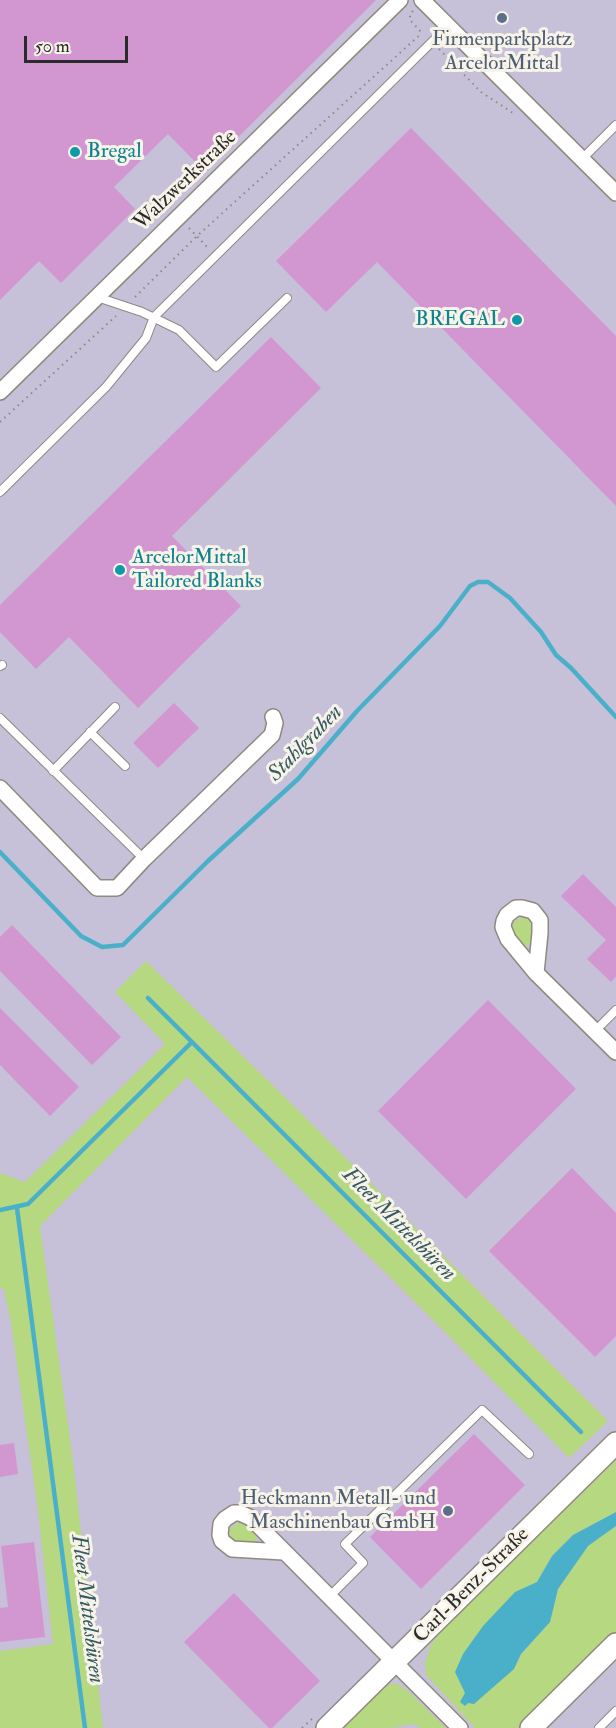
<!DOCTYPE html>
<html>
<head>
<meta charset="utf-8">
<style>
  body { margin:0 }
  #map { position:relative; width:616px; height:1728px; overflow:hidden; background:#f4e7d1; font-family:"IM FELL Double Pica",serif }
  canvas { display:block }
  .scale { position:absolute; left:24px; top:36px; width:104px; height:27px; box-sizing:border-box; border:3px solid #2b2b2b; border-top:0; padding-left:8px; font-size:18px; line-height:21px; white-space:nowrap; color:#2b2b2b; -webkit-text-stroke:4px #f7f3e8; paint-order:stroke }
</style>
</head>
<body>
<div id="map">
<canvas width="616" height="1728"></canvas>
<div class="scale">50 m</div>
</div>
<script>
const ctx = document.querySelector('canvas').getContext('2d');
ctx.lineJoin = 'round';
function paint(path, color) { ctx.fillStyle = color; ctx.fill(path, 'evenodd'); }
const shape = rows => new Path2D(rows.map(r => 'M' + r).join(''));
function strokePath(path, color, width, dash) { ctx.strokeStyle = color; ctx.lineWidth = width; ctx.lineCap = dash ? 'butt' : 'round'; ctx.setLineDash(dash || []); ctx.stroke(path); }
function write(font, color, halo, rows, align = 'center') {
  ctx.font = font + ' "IM FELL Double Pica",serif'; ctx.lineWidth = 6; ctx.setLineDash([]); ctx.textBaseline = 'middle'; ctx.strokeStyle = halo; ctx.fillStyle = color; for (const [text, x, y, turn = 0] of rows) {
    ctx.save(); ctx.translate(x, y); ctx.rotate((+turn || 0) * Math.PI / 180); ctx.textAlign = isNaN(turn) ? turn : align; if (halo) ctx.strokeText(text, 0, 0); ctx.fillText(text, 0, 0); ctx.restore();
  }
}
paint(shape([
  [0,0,616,0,616,1728,0,1728]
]), '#c6c0d9');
paint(shape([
  [524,917,530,921,533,927,532,943,527,946,523,945,512,931,514,921],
  [146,961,298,1110,608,1421,569,1458,421,1308,187,1077,40,1226,73,1461,103,1728,0,1728,0,1651,53,1644,37,1503,11,1323,4,1289,0,1288,0,1173,25,1182,165,1044,115,992],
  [616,1460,616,1512,573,1535,552,1556,537,1582,515,1592,465,1693,468,1703,513,1669,521,1654,550,1622,558,1589,567,1576,588,1546,616,1526,616,1638,525,1728,475,1728,426,1675,425,1663,431,1644,442,1631],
  [237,1523,244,1523,257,1535,256,1542,238,1543,232,1540,229,1530],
  [395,1683,407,1690,446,1728,422,1728,413,1724,392,1728,343,1728,388,1685]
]), '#b6d880');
paint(shape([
  [616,1512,616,1526,588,1546,558,1589,550,1622,521,1654,514,1669,474,1704,468,1703,465,1706,460,1702,465,1693,455,1672,463,1654,483,1626,515,1592,537,1582,552,1556,573,1535]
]), '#4ab0c9');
strokePath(shape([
  [0,852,81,936,102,947,123,945,208,861,298,779,357,711,440,626,470,586,478,582,488,582,510,598,541,632,556,655,571,668,616,717],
  [148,998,192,1042],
  [17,1208,85,1728],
  [0,1210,28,1204,192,1042,581,1432]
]), '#4ab0c9', 4.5);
paint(shape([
  [0,0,376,0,204,171,168,134,114,187,135,209,61,283,39,261,0,300],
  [411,128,616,336,616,506,377,262,326,312,276,261],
  [271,337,321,388,172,536,241,606,138,708,69,637,36,669,0,632,0,605],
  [174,703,199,728,158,768,133,743],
  [583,874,616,907,616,976,611,982,587,959,606,940,561,896],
  [12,925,121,1037,92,1065,0,971,0,937],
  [488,1000,576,1089,466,1199,378,1111],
  [0,1008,79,1087,50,1116,0,1065],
  [572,1168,616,1213,616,1336,595,1357,489,1251],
  [474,1434,525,1485,421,1589,370,1537],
  [14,1443,18,1474,0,1477,0,1445],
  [34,1542,45,1637,0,1642,0,1608,8,1607,1,1546],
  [234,1593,320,1681,272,1728,269,1728,184,1642]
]), '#d297d0');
const lane = shape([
  [582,159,616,125],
  [97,297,142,312,179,330,216,367,287,298],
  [0,492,106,387,146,338,154,317,449,25],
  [0,666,2,665],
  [0,718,144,859],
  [90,732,125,766],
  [53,771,115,707],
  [595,1031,616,1010],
  [329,1597,363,1563,345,1544,482,1410,529,1454],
  [599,1728,616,1711]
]);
const street = shape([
  [422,0,616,193],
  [0,392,400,0],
  [0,788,97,888,117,888,144,859,272,735,275,723,273,717],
  [536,973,540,933,540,920,533,911,522,908,516,908,507,915,504,921,503,927,508,939,536,973,616,1052],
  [283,1552,232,1549,222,1541,220,1535,221,1524,225,1519,234,1513,240,1513,251,1518,460,1728]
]);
const secondary = shape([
  [327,1728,616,1443],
  [531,1728,616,1644]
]);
strokePath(lane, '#90897e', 10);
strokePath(street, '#90897e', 18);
strokePath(secondary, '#90897e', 24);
strokePath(shape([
  [413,11,410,14,410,20,422,33],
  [439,49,481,92,516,115],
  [164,200,169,206],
  [189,228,208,248],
  [135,297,197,236,422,33],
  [0,422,116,316],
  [302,1728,312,1719]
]), '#90897e', 2, [1.5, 4.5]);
strokePath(lane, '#fff', 8);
strokePath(street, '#fff', 15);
strokePath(secondary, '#fff', 21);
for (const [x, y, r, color] of [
  [502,18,6,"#5c6f8a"],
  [75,152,6,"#0f9aa8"],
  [517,320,6,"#0f9aa8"],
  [120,570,6,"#0f9aa8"],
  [448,1511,6,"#5c6f8a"]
]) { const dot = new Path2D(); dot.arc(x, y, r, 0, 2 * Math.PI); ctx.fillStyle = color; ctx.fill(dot); strokePath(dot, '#f7f3e8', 2); }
write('21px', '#4e5e75', '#f7f3e8', [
  ["Firmenparkplatz",502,40],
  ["ArcelorMittal",502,64],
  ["Heckmann Metall- und",436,1499,"right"],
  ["Maschinenbau GmbH",436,1523,"right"]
]);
write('21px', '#0d838f', '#f7f3e8', [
  ["Bregal",87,152],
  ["BREGAL",505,320,"right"],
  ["ArcelorMittal",132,558],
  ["Tailored Blanks",132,582]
], 'left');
write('21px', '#2b2b2b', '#f7f3e8', [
  ["Walzwerkstraße",186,181,-44],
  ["Carl-Benz-Straße",472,1586,-45]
]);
write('italic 22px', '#365a62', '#f7f3e8', [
  ["Stahlgraben",306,744,-46],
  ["Fleet Mittelsbüren",398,1225,45],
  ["Fleet Mittelsbüren",86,1609,83]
]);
</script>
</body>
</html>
